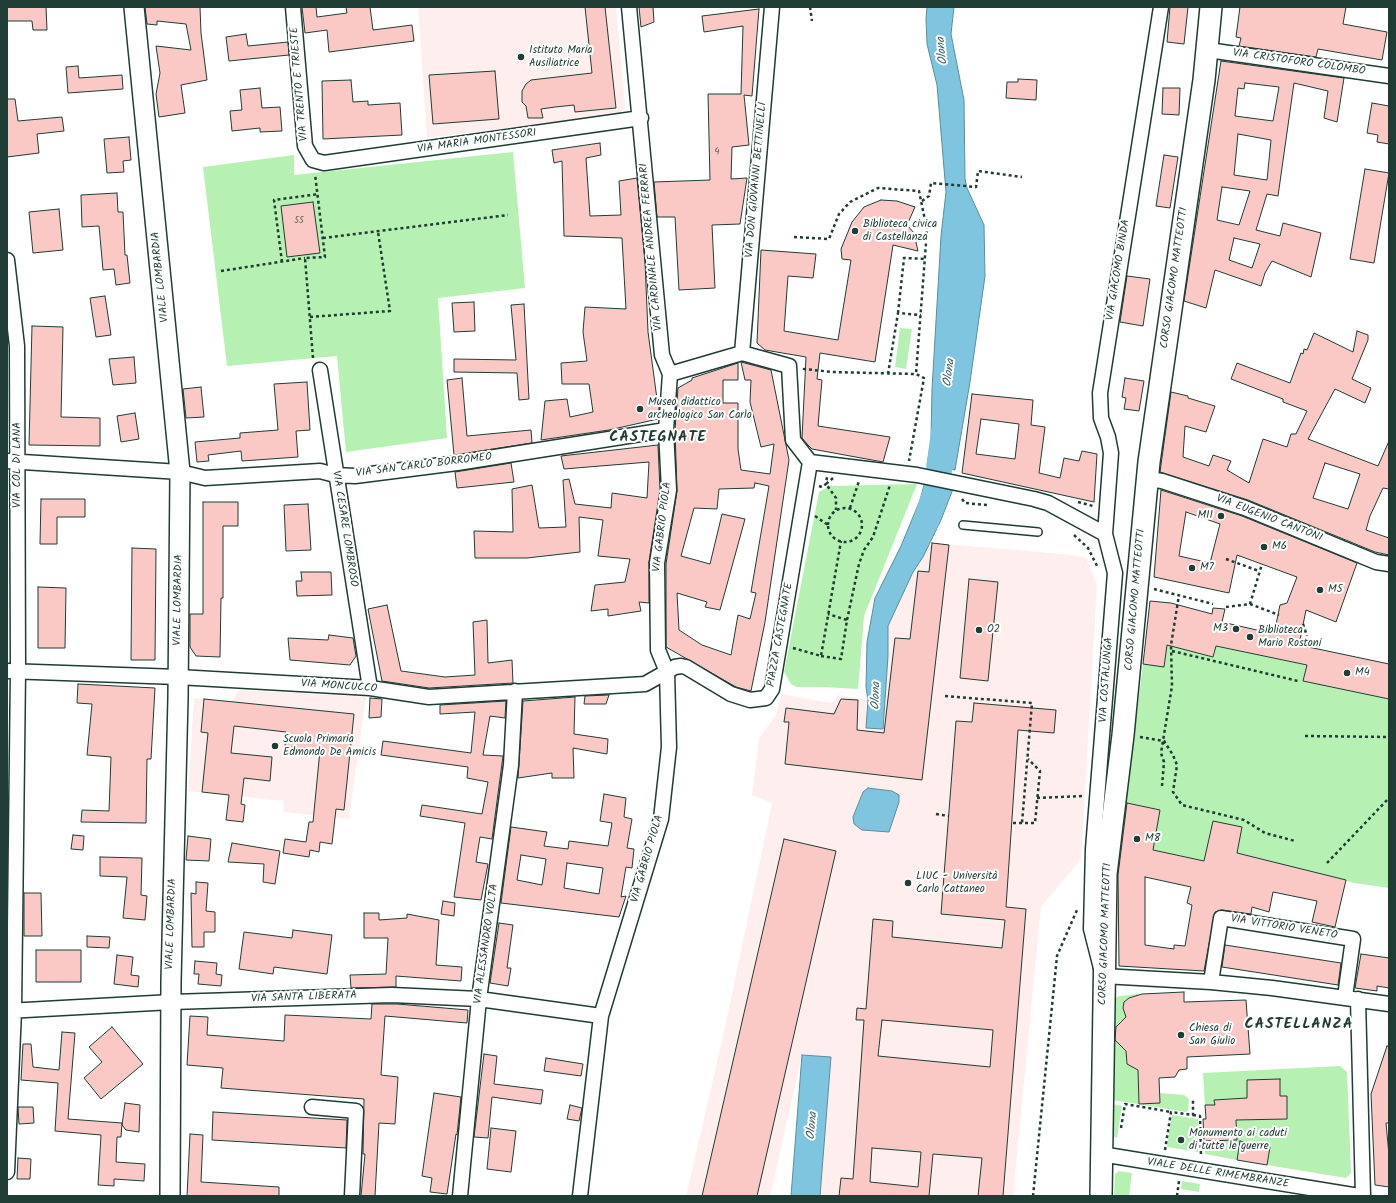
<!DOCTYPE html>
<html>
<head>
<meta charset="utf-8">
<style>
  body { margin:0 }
  #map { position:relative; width:1396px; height:1203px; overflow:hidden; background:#fff; font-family:Kalam,sans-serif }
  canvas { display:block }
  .frame { position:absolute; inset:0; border:8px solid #1f3d34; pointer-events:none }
</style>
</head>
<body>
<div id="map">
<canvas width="1396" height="1203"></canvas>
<div class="frame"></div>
</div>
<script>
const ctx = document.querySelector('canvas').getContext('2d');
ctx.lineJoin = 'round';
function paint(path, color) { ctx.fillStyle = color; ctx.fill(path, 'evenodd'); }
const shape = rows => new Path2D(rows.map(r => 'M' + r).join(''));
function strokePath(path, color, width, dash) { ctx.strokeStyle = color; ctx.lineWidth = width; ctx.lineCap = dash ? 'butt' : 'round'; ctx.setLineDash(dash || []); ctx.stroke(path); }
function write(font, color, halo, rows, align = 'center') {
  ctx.font = font + ' Kalam,sans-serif'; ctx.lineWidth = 4; ctx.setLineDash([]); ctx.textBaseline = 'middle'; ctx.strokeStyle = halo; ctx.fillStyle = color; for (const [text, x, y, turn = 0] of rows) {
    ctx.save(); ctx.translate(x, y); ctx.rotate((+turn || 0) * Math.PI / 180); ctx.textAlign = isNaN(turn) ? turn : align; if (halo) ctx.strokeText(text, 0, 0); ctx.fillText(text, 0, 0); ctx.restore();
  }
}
paint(shape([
  [418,7,616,7,625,107,619,114,427,138],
  [935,543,1072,555,1086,558,1097,585,1081,859,1041,907,1013,1196,820,1196,802,1055,770,1196,686,1196,724,1032,772,803,752,795,759,738,776,715,781,694,831,703,839,695,868,700,866,728,883,729,888,656,888,626,913,572,929,546],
  [239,690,366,697,349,819,283,812,284,801,188,791,194,698,231,702]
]), '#feefee');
paint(shape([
  [513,152,525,288,438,298,447,438,346,452,337,356,227,366,203,167,294,155,294,175],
  [900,328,912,329,906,369,895,367],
  [917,484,864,616,858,689,824,687,797,687,791,684,784,672,819,492,830,486],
  [1167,644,1213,657,1216,646,1301,664,1307,666,1304,681,1389,699,1389,888,1354,883,1237,853,1204,861,1153,850,1160,810,1126,803,1143,664,1164,666],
  [1138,994,1138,996,1129,998,1124,1002,1123,1008,1128,1018,1119,1022,1114,1033,1117,1042,1128,1054,1126,1061,1127,1064,1138,1068,1139,1104,1160,1103,1160,1093,1184,1095,1189,1099,1188,1109,1187,1112,1113,1100,1114,999,1119,996],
  [1340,1066,1347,1072,1351,1173,1346,1178,1267,1165,1270,1147,1240,1141,1237,1160,1205,1154,1204,1141,1222,1140,1237,1126,1235,1099,1215,1100,1215,1105,1205,1105,1203,1073],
  [1113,1104,1122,1106,1117,1138,1114,1137,1113,1132],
  [1172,1115,1198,1119,1198,1152,1167,1147],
  [1119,1171,1132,1173,1129,1196,1114,1196,1115,1174],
  [1182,1181,1200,1184,1199,1192,1181,1189]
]), '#b7f0b3');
const water = shape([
  [927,7,954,7,951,34,964,100,965,179,967,188,984,225,985,276,970,382,955,470,927,465,931,440,932,389,941,236,946,192,937,85,927,44,926,19,927,7],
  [924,485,953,489,941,520,923,557,913,572,888,626,888,656,883,729,866,728,868,700,866,687,867,642,875,598,901,546,920,500,924,485],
  [868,788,892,791,899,795,899,802,889,832,862,830,854,824,853,817,863,792,868,788],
  [802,1055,831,1057,820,1196,791,1196,802,1055]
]);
paint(water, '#7fc5e0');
strokePath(water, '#598f9b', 1);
strokePath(shape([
  [926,521,936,492,944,432]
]), '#7fc5e0', 26);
const building = shape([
  [7,7,46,7,47,30,33,30,32,21,7,21,7,7],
  [145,7,200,7,201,33,207,80,181,85,185,113,159,117,156,94,160,73,156,46,191,50,186,24,157,21,157,25,147,24,145,7],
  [302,7,316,7,317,17,347,13,346,7,370,7,373,30,412,25,414,41,329,52,327,30,305,33,302,7],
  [585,7,605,7,616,108,575,112,574,105,555,107,541,109,543,118,528,118,526,106,522,102,522,91,526,84,531,80,592,73,585,7],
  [639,7,653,7,654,22,641,27,639,7],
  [1170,7,1188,7,1184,44,1167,42,1170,7],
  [1240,7,1346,7,1343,24,1387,32,1382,60,1318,49,1316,57,1239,46,1241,38,1236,37,1240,7],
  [759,9,752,96,744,95,749,145,732,147,731,179,747,178,740,224,712,225,715,288,679,290,675,217,657,217,654,182,710,180,708,94,741,94,743,26,704,32,702,16,759,9],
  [246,34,248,46,288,42,289,55,229,61,226,37,246,34],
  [1221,61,1344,78,1337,122,1324,118,1328,91,1294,83,1278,196,1267,194,1256,230,1280,236,1283,223,1321,233,1311,277,1272,261,1265,273,1261,286,1215,270,1206,308,1184,301,1221,61],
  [1245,83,1279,87,1273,121,1235,116,1238,88,1244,89,1245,83],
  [1238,134,1271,140,1267,180,1234,175,1238,134],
  [1222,187,1250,191,1239,225,1217,220,1222,187],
  [1234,238,1260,244,1252,268,1229,260,1234,238],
  [78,66,79,78,122,75,123,89,68,93,66,67,78,66],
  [495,71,499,119,433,124,429,75,495,71],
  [1018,79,1037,80,1036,100,1006,98,1007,82,1018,82,1018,79],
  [351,80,353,102,368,101,368,105,400,103,402,135,323,139,322,81,351,80],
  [260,88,262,108,280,107,282,131,260,132,260,128,232,131,230,111,242,110,240,90,260,88],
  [1163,88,1180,88,1179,115,1162,114,1163,88],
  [7,99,15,99,18,121,62,117,64,131,37,134,39,153,7,157,7,99],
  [1372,103,1389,106,1389,144,1377,142,1378,135,1367,133,1372,103],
  [129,137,131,160,123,161,124,172,107,173,104,139,129,137],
  [600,143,601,155,586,158,590,216,621,215,619,181,637,178,645,262,648,332,657,399,660,398,658,419,609,430,541,440,545,401,567,399,570,417,593,412,589,384,562,384,561,363,587,361,583,332,585,307,626,309,622,238,564,236,562,161,554,163,552,150,600,143],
  [1164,155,1178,157,1170,208,1156,206,1164,155],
  [1365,169,1389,173,1374,263,1350,259,1365,169],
  [117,193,118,212,123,212,125,255,127,255,130,283,116,285,114,269,103,270,99,226,82,227,81,195,117,193],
  [881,200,897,201,915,207,907,225,914,233,918,251,893,245,875,362,820,353,817,379,822,380,818,426,890,437,883,462,812,449,808,445,802,438,806,357,765,350,757,343,761,250,816,254,813,278,788,276,784,331,838,340,851,260,842,259,841,249,852,222,864,207,881,200],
  [313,202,320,253,287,257,281,206,313,202],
  [59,209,63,250,33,253,29,212,59,209],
  [1127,276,1150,279,1143,326,1120,322,1127,276],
  [105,296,111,335,96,337,90,298,105,296],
  [474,302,475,331,454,332,452,303,474,302],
  [524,304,529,399,519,400,517,373,454,372,454,359,516,360,511,305,524,304],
  [32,326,63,327,61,417,100,418,100,446,29,445,32,326],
  [1357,331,1368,335,1368,340,1352,379,1371,388,1365,403,1335,389,1308,439,1378,466,1389,441,1389,489,1383,488,1370,516,1366,530,1389,538,1389,555,1375,552,1248,500,1160,472,1171,392,1188,396,1188,398,1215,406,1206,432,1185,426,1183,457,1209,466,1213,455,1231,461,1227,470,1249,483,1263,439,1287,447,1291,434,1296,434,1307,411,1283,402,1283,399,1231,379,1237,363,1290,383,1301,353,1303,354,1304,349,1307,350,1314,333,1353,352,1357,331],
  [1325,463,1360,474,1348,509,1313,498,1325,463],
  [134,357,136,383,113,385,109,359,134,357],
  [741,362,771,370,789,460,765,622,751,691,736,687,666,647,666,564,677,491,675,430,678,388,692,380,692,378,738,363,738,380,723,380,723,403,738,403,738,449,741,470,770,474,774,444,761,447,750,402,751,380,745,380,741,362],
  [755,483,769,486,751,592,756,593,750,619,738,615,731,655,702,645,679,630,677,593,707,602,705,607,720,610,745,519,722,514,710,564,681,556,694,508,717,509,719,489,754,488,755,483],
  [462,378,467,436,531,430,532,443,454,455,447,380,462,378],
  [1125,378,1144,381,1139,411,1124,409,1126,398,1122,397,1125,378],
  [307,382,310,430,296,431,298,457,242,461,241,451,208,455,209,461,197,462,195,442,240,438,240,433,278,430,274,384,307,382],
  [201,387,204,417,186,418,183,389,201,387],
  [972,394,1033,400,1031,425,1045,427,1039,473,1060,478,1064,458,1079,461,1082,451,1097,454,1094,502,962,473,972,394],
  [981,419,1019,424,1015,459,976,454,981,419],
  [135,413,139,439,121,442,117,416,135,413],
  [658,445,660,490,649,562,649,603,639,602,641,611,608,616,608,609,591,611,595,585,625,582,630,559,598,556,603,520,579,517,580,552,527,558,475,558,474,531,513,532,512,489,532,485,539,528,566,527,563,480,569,479,575,504,611,508,612,493,647,498,649,462,564,469,561,456,658,445],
  [511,463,514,482,457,488,455,472,511,463],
  [1161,490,1242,516,1357,563,1336,622,1306,610,1299,645,1389,664,1389,699,1303,681,1307,665,1216,646,1213,657,1167,645,1164,667,1143,664,1150,601,1171,603,1212,614,1213,608,1225,609,1222,622,1274,634,1280,605,1287,603,1297,577,1237,555,1229,593,1154,577,1161,490],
  [1186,512,1220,524,1210,563,1179,556,1186,512],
  [41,499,85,499,85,517,57,517,57,544,40,544,41,499],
  [203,502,238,502,238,526,223,526,223,598,221,598,220,657,196,656,190,647,190,614,203,614,203,502],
  [308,504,311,550,286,551,284,505,308,504],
  [932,543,949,545,922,780,785,764,789,722,784,722,786,708,834,714,841,699,858,700,857,730,884,733,895,638,910,639,918,571,929,572,932,543],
  [132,548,156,549,155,660,131,660,132,548],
  [301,572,331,572,332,595,297,596,296,581,302,581,301,572],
  [969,579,998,582,988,681,960,678,969,579],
  [38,587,66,588,65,648,38,648,38,587],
  [387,605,401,671,445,677,475,675,473,622,487,620,488,663,512,660,513,683,429,688,382,681,368,609,387,605],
  [329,635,353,638,356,656,350,665,290,660,288,638,328,640,329,635],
  [78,684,155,688,151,759,147,759,146,823,81,822,82,810,109,811,111,757,87,755,92,704,77,703,78,684],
  [609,695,606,704,584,704,585,696,609,695],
  [575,697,574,734,608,739,607,754,573,748,574,778,552,778,552,773,518,778,523,701,575,697],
  [370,698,382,699,381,717,369,718,370,698],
  [204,699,354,714,344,810,336,809,332,844,320,842,319,852,310,850,309,857,283,853,285,839,306,842,309,822,313,822,320,750,285,746,286,732,234,726,231,753,272,757,270,781,244,778,241,804,245,805,243,822,226,820,229,795,202,792,208,733,201,732,204,699],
  [506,701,505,718,490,716,483,755,503,756,492,839,480,837,476,862,488,864,481,900,454,897,465,823,420,816,422,805,482,814,488,782,467,778,468,767,381,755,383,741,471,753,475,712,440,714,440,705,506,701],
  [974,703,1056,710,1054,733,1018,730,1006,907,1026,909,1003,1196,978,1196,982,1158,933,1154,929,1196,839,1196,841,1178,853,1179,864,1020,856,1020,857,1008,866,1009,873,919,893,921,892,937,1002,948,1005,920,941,914,956,721,972,722,974,703],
  [882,1020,993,1030,990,1067,878,1056,882,1020],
  [872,1148,921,1152,918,1187,870,1182,872,1148],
  [604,794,626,798,624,817,632,819,627,848,634,849,632,868,626,867,621,897,626,896,619,917,501,903,511,827,547,832,544,846,568,849,569,841,608,846,612,823,600,821,604,794],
  [521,855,546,859,542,885,517,880,521,855],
  [567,863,603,868,599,894,564,888,567,863],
  [1127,803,1160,810,1153,850,1204,861,1213,821,1242,827,1237,853,1346,880,1335,927,1312,922,1317,901,1273,892,1269,912,1252,907,1251,914,1222,910,1215,912,1204,971,1119,966,1118,875,1127,803],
  [1145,877,1191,887,1187,903,1192,905,1185,946,1174,945,1174,949,1145,945,1145,877],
  [73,835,84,836,83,850,71,849,73,835],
  [188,836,211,839,209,861,186,860,188,836],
  [784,839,836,851,757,1196,702,1196,784,839],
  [232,843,280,851,275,884,263,882,264,864,228,862,232,843],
  [100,857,142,858,141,895,147,896,145,920,123,918,127,877,100,876,100,857],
  [196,882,208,883,206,911,215,912,215,932,204,932,204,947,192,947,191,893,196,894,196,882],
  [24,893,41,893,42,936,24,936,24,893],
  [443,901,455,903,454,916,441,914,443,901],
  [364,913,379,913,379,920,407,918,407,914,439,920,436,965,462,967,461,981,396,976,396,987,351,988,350,975,386,974,388,938,364,938,364,913],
  [499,923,513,925,507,968,511,968,508,986,490,983,499,923],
  [293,930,332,935,327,974,274,967,273,974,239,969,244,932,292,938,293,930],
  [87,936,110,937,109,948,87,947,87,936],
  [1225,945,1341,963,1338,985,1222,967,1225,945],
  [36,950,81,950,81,982,36,982,36,950],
  [1361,954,1389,958,1389,988,1377,986,1377,991,1355,988,1361,954],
  [117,955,133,957,131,975,139,976,138,987,114,984,117,955],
  [195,961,217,963,216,974,222,975,221,986,198,984,199,974,194,974,195,961],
  [1184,992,1184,1002,1246,1000,1250,1054,1187,1057,1187,1069,1179,1070,1175,1077,1159,1078,1160,1103,1139,1104,1138,1070,1127,1064,1126,1051,1115,1040,1116,1027,1126,1017,1123,1008,1124,1002,1129,998,1142,994,1184,992],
  [372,1004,397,1004,468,1010,467,1023,385,1016,381,1075,398,1077,395,1124,379,1123,375,1196,361,1196,365,1154,363,1154,364,1099,221,1088,223,1068,187,1065,190,1016,208,1017,207,1035,284,1041,285,1015,371,1019,372,1004],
  [112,1027,143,1064,101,1099,84,1078,102,1062,89,1047,112,1027],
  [62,1032,75,1033,68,1119,122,1123,121,1137,117,1137,116,1162,145,1164,144,1181,114,1179,114,1186,98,1185,101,1135,55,1131,58,1083,21,1080,23,1044,31,1044,33,1067,59,1070,62,1032],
  [1387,1046,1389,1047,1389,1123,1386,1123,1389,1155,1389,1187,1375,1185,1371,1094,1387,1046],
  [484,1054,497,1056,494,1084,543,1090,541,1104,492,1097,488,1138,474,1137,484,1054],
  [546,1058,583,1064,581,1076,544,1071,546,1058],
  [1280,1079,1280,1096,1287,1096,1287,1119,1236,1120,1237,1140,1204,1141,1203,1119,1206,1119,1205,1105,1215,1105,1214,1100,1247,1098,1247,1080,1280,1079],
  [434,1093,461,1097,457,1135,456,1134,447,1194,430,1192,432,1178,422,1176,434,1093],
  [125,1103,140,1105,139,1132,126,1130,122,1125,125,1103],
  [570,1105,582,1108,579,1121,567,1119,570,1105],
  [18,1107,33,1107,34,1123,19,1124,18,1107],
  [213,1112,347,1120,346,1148,212,1140,213,1112],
  [491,1128,516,1131,511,1172,487,1169,491,1128],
  [190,1134,203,1135,201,1182,279,1187,279,1196,187,1196,190,1134],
  [1240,1141,1270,1147,1267,1165,1237,1160,1240,1141],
  [18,1158,31,1159,30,1179,17,1179,18,1158]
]);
paint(building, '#fac9c6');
strokePath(building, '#1f3d34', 1);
const lane = shape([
  [963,525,1038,532]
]);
const street = shape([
  [293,7,305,146,313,160,324,163,641,118],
  [1161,7,1100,393,1101,418,1108,437,1111,453,1105,534,1115,573,1093,849,1091,929,1103,976,1211,982,1272,988,1389,1004],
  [1208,50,1389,76],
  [7,260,17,346,18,671,14,1011,7,1172],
  [742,353,772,7],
  [320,370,370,688],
  [7,461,180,472,205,478,320,471,335,475,355,476,457,463,666,430],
  [810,462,917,475,1034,499,1048,503,1105,534],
  [1148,479,1162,481,1245,508,1376,562,1389,564],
  [7,671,178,677,370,688,429,697,645,684,675,667,681,666,686,667,731,694,750,700,766,698,772,689,810,462,793,440,789,366,742,353,670,374],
  [1211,982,1221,918,1353,939,1345,997],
  [1358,999,1363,1196],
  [7,1011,172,1002,392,995,479,999,601,1016],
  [312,1107,356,1111,352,1196],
  [1101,1154,1359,1196],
  [460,1196,479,999,511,765,515,691],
  [580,1196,601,1016,661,819,669,747,667,672,658,650,657,563,669,490,666,430,670,374,662,355,629,7]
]);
const secondary = shape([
  [134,7,180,472,178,698,171,981,170,1196]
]);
const primary = shape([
  [1101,1196,1106,874,1123,735,1149,462,1204,80,1211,7]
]);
strokePath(lane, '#1f3d34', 10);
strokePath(street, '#1f3d34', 17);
strokePath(secondary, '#1f3d34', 22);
strokePath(primary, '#1f3d34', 24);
strokePath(shape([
  [810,7,812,21],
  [922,201,929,196,931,183,976,187,978,171,1022,177],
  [794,237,829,239,839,214,850,202,878,188,919,191,927,230,916,374],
  [323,238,508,215],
  [282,262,274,200,319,194],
  [221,271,305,258],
  [898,313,904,258,926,259],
  [310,317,390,311,378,232],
  [313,358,305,258,325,257,315,174],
  [804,370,804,369,832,372,916,374,924,378,909,461],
  [888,374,898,313,921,315],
  [833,478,826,484,836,498,836,510],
  [819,486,822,487,826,484,827,477],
  [962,499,965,503,987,505],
  [1078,502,1093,506],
  '828 525a17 17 0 1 1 34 0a17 17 0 1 1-34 0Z',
  [850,508,859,481],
  [815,516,828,525],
  [1074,535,1088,548,1097,566],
  [1226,559,1259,571],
  [1154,589,1213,604],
  [1250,604,1279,615],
  [1226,607,1250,604,1262,564],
  [847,620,859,564,864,550,873,537,890,485],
  [1303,624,1307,636],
  [793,648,821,656,841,541],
  [1172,651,1298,681],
  [821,656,841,659,847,620,828,614],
  [945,696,1032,703,1022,823],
  [1305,736,1389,737],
  [1140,737,1164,741,1173,755,1177,765,1173,792,1182,805,1244,820,1265,833,1295,841],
  [1162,786,1164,762,1161,753,1172,686,1171,645,1179,595],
  [1037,798,1084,796],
  [936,814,949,816],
  [1013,823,1035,823,1040,771,1028,759],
  [1327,863,1389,798],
  [1193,1115,1200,1116,1201,1156],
  [1121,1128,1125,1104,1171,1112],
  [1165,1150,1171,1112,1193,1115,1193,1100],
  [1033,1196,1057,956,1077,910],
  [1177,1196,1179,1181]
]), '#1f3d34', 2.5, [3, 3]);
strokePath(lane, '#fff', 7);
strokePath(street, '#fff', 14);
strokePath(secondary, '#fff', 19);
strokePath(primary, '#fff', 21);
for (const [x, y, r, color] of [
  [521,57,4,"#1f3d34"],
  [855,231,4,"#1f3d34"],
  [640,409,4,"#1f3d34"],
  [1221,516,4,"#1f3d34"],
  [1264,547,4,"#1f3d34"],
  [1192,568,4,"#1f3d34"],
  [1320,590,4,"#1f3d34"],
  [1236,629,4,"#1f3d34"],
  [979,630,4,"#1f3d34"],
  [1250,637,4,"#1f3d34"],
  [1347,673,4,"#1f3d34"],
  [275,746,4,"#1f3d34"],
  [1137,839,4,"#1f3d34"],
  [908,883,4,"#1f3d34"],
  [1181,1035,4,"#1f3d34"],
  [1181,1140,4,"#1f3d34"]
]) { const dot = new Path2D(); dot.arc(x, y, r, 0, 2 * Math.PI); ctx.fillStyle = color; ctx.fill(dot); strokePath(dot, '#fff', 1.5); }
write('9px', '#566058', null, [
  ["4",717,152],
  ["55",299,221]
]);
write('11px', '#1f3d34', '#fff', [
  ["Istituto Maria",529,51],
  ["Ausiliatrice",529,64],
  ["Biblioteca civica",863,225],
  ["di Castellanza",863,238],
  ["Museo didattico",648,403],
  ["archeologico San Carlo",648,416],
  ["M11",1213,516,"right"],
  ["M6",1272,547],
  ["M7",1200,568],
  ["M5",1328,590],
  ["M3",1228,629,"right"],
  ["O2",987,630],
  ["Biblioteca",1258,631],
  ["Mario Rostoni",1258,644],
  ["M4",1355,673],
  ["Scuola Primaria",283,740],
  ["Edmondo De Amicis",283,753],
  ["M8",1145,839],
  ["LIUC - Università",916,877],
  ["Carlo Cattaneo",916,890],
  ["Chiesa di",1189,1029],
  ["San Giulio",1189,1042],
  ["Monumento ai caduti",1189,1134],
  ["di tutte le guerre",1189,1147]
], 'left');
write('11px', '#1f3d34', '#fff', [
  ["VIA CRISTOFORO COLOMBO",1299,63,8],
  ["VIA TRENTO E TRIESTE",300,84,-95],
  ["VIA MARIA MONTESSORI",477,142,-8],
  ["VIA DON GIOVANNI BETTINELLI",757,180,-85],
  ["VIA CARDINALE ANDREA FERRARI",652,247,-95],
  ["VIA GIACOMO BINDA",1119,270,-81],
  ["VIALE LOMBARDIA",161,277,-96],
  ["CORSO GIACOMO MATTEOTTI",1175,278,-82],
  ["VIA COL DI LANA",18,465,-90],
  ["VIA SAN CARLO BORROMEO",424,466,-7],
  ["VIA EUGENIO CANTONI",1269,519,21],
  ["VIA GABRIO PIOLA",663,527,-83],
  ["VIA CESARE LOMBROSO",344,529,81],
  ["VIALE LOMBARDIA",179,600,-89],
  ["CORSO GIACOMO MATTEOTTI",1136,600,-85],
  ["PIAZZA CASTEGNATE",781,635,-80],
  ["VIA COSTALUNGA",1107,680,-86],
  ["VIA MONCUCCO",339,687,4],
  ["VIA GABRIO PIOLA",648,859,-74],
  ["VIALE LOMBARDIA",172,924,-88],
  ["VIA VITTORIO VENETO",1284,928,9],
  ["CORSO GIACOMO MATTEOTTI",1106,934,-88],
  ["VIA ALESSANDRO VOLTA",487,944,-82],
  ["VIA SANTA LIBERATA",304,998,-2],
  ["VIALE DELLE RIMEMBRANZE",1218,1174,9]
]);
write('italic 12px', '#375f5f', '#fff', [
  ["Olona",943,51,-96],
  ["Olona",950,373,-83],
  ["Olona",877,696,-88],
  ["Olona",813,1126,-85]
]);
ctx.letterSpacing = '1px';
write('bold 15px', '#1f3d34', '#fff', [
  ["CASTEGNATE",658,438],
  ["CASTELLANZA",1299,1025]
]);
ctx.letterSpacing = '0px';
</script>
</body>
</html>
